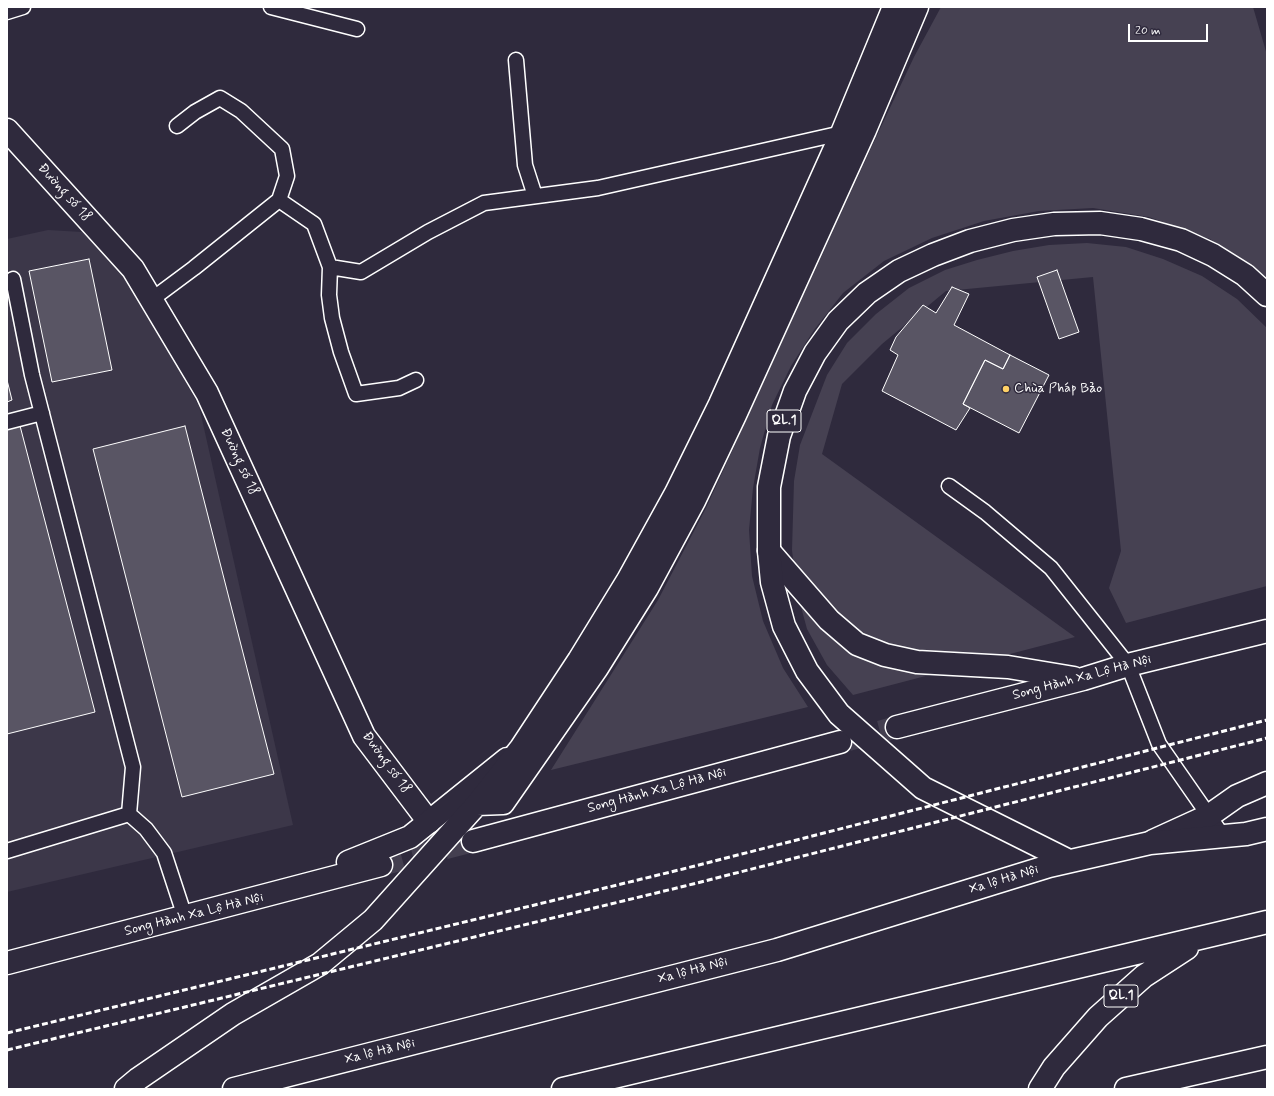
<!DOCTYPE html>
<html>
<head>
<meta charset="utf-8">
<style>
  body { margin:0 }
  #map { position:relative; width:1274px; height:1096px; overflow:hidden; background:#2f2a3d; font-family:Mynerve,sans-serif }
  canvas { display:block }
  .frame { position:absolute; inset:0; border:8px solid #fff; pointer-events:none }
  .scale { position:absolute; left:1128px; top:24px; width:80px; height:18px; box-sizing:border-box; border:2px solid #fff; border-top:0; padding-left:5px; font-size:12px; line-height:14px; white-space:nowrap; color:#fff; -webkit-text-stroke:3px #2f2a3d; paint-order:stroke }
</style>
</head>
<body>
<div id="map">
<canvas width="1274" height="1096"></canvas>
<div class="frame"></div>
<div class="scale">20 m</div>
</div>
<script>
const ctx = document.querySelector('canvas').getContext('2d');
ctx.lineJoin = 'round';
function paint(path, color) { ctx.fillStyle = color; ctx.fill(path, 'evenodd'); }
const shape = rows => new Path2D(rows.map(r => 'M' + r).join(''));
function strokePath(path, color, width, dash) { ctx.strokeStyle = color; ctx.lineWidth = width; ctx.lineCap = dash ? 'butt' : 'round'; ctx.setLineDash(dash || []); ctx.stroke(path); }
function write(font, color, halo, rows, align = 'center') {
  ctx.font = font + ' Mynerve,sans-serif'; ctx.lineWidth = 3; ctx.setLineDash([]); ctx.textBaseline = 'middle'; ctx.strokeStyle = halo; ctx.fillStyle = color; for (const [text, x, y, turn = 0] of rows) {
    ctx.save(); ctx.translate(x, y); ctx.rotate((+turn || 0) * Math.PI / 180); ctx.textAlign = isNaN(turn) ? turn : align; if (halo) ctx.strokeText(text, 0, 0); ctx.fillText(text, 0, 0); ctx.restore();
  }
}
paint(shape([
  [48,230,82,232,129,280,199,406,293,825,7,892,7,239]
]), '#3c3749');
paint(shape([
  [941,7,1253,7,1267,55,1267,277,1210,239,1149,217,1093,208,1039,211,984,221,932,238,884,261,843,293,814,330,791,366,772,405,760,448,753,488,749,530,752,576,763,621,783,668,808,707,551,770,658,600,706,508,871,148,914,57],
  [1087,243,1126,247,1163,259,1202,276,1237,299,1267,328,1267,586,1126,623,1109,588,1121,551,1093,277,946,291,882,344,842,384,822,454,1075,637,853,695,827,665,807,629,797,592,792,550,794,481,800,445,827,375,847,343,876,314,909,288,945,270,977,260,1013,251,1049,245]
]), '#464152');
const building = shape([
  [89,259,112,370,52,382,29,271,89,259],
  [1057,270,1079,332,1059,339,1037,277,1057,270],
  [952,287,969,294,954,325,1010,355,1003,369,985,360,963,404,970,408,956,430,882,391,898,355,890,350,896,337,923,305,936,313,952,287],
  [1010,355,1049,375,1019,433,963,404,985,360,1003,369,1010,355],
  [7,380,12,400,7,402,7,380],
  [19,422,95,712,7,734,7,425,19,422],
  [185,426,274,774,182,797,93,449,185,426]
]);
paint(building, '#595564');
strokePath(building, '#fff', 1);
strokePath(shape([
  [848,740,897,727],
  [381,865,473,841]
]), '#443f50', 22, [22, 11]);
const service = shape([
  [271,7,357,29],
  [7,12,23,7],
  [516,60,525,165,535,196],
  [279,200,314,224,330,267,329,295,332,318,341,352,356,394,399,388,416,380],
  [330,267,361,272,428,232,484,203,598,188,842,133],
  [13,279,32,375,133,767,129,814],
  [151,300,194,268,279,200,287,176,282,149,241,111,220,98,195,112,177,126],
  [7,422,42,413],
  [949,486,985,512,1051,568,1128,665,1159,744,1223,836],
  [7,851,129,814,146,829,164,853,185,917]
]);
const minor = shape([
  [7,130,133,269,207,393,364,736,429,822]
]);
const secondary = shape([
  [769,551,829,620,857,644,885,655,917,662,1008,667,1074,678],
  [897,727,1083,679,1128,665,1267,631],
  [473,841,840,742],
  [348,862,410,837,507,759],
  [7,963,381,865],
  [1126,1089,1267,1057]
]);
const primary = shape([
  [1153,841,1210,815,1237,796,1267,783]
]);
const trunk = shape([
  [477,804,503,803,597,668,647,588,694,501,735,415,865,130,917,7],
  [1069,861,923,788,839,714,807,671,784,626,772,582,769,551,769,487,779,436,795,391,815,353,838,321,867,293,899,271,933,255,970,241,1013,230,1054,224,1100,223,1141,229,1181,240,1213,255,1245,275,1267,295],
  [126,1089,138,1079,233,1014,320,964,373,920,477,804,521,748,579,660,628,580,676,493,720,404,842,133,894,7],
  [234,1089,777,950,1049,866,1150,843,1246,834,1267,829],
  [563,1089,1267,922],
  [1040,1089,1054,1067,1098,1017,1144,976,1187,948]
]);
strokePath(service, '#fff', 17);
strokePath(minor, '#fff', 25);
strokePath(secondary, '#fff', 25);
strokePath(primary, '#fff', 25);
strokePath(trunk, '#fff', 25);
strokePath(service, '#2f2a3d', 14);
strokePath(minor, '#2f2a3d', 22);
strokePath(secondary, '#2f2a3d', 22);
strokePath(primary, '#2f2a3d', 22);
strokePath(trunk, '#2f2a3d', 22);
strokePath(shape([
  [7,1033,683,869,1267,720],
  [7,1050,685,886,1267,738]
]), '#fff', 3, [6, 3]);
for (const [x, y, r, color] of [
  [1006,389,4,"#ffd166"]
]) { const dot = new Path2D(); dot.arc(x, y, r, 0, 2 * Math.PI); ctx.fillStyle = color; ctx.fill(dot); strokePath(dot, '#2f2a3d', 1.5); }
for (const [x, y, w] of [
  [784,421,34],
  [1121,996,34]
]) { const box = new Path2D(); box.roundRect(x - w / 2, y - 11, w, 22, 3); ctx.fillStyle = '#2f2a3d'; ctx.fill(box); strokePath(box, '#fff', 1); }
write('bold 13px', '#fff', null, [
  ["QL.1",784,421],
  ["QL.1",1121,996]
]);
write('14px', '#fff', '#2f2a3d', [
  ["Đường số 18",64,193,48],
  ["Đường số 18",239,462,65],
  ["Song Hành Xa Lộ Hà Nội",1082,678,-15],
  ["Đường số 18",386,763,54],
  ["Song Hành Xa Lộ Hà Nội",657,791,-15],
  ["Xa lộ Hà Nội",1004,880,-17],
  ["Song Hành Xa Lộ Hà Nội",194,915,-14],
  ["Xa lộ Hà Nội",693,971,-15],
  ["Xa lộ Hà Nội",380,1052,-14]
]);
write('14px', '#fff', '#2f2a3d', [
  ["Chùa Pháp Bảo",1014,389]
], 'left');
</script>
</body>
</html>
